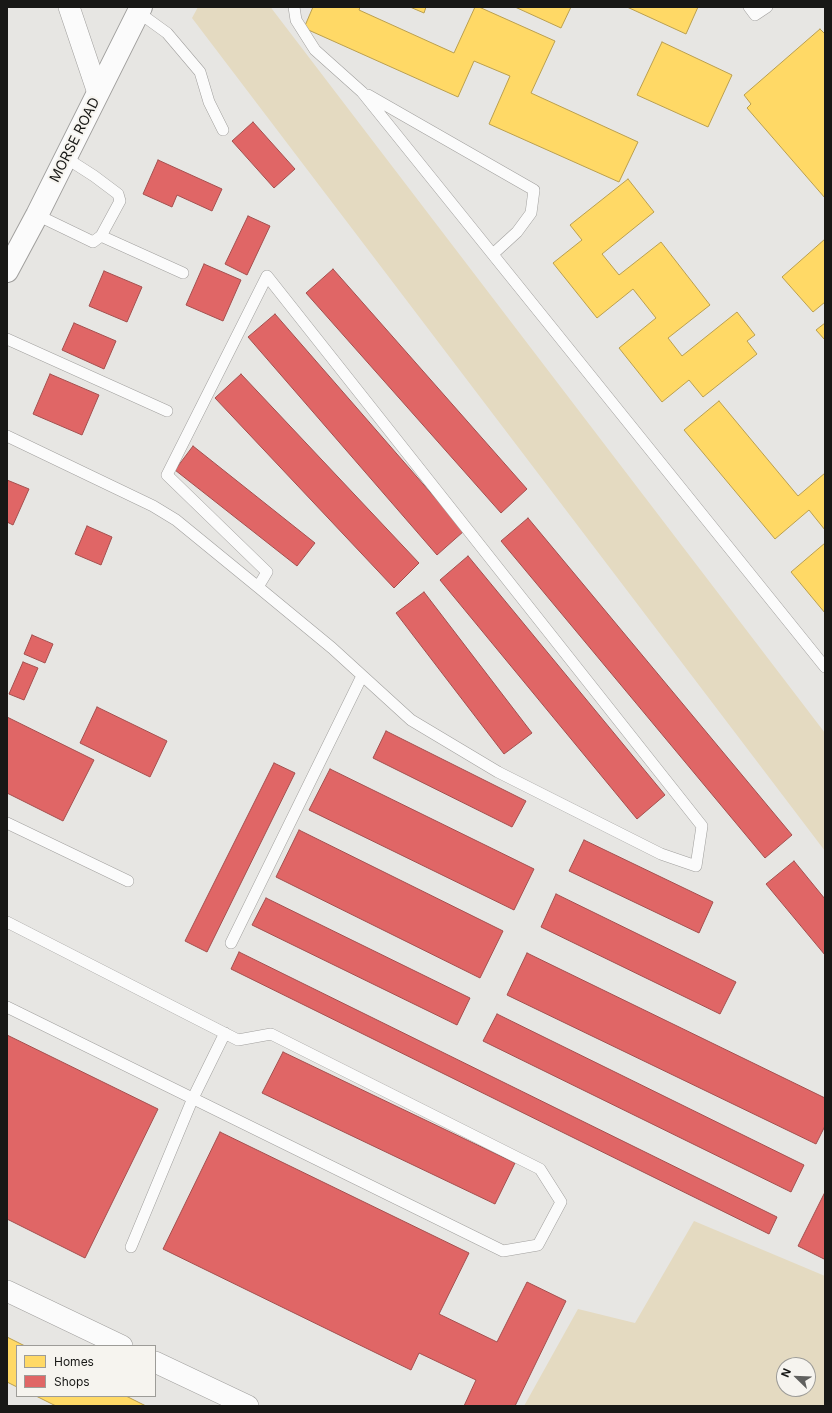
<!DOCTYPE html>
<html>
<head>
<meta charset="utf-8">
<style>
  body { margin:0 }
  #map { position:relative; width:832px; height:1413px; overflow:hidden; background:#e7e6e3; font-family:Inter,sans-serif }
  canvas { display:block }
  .frame { position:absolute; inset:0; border:8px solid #181816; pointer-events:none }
  .legend { position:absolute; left:16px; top:1345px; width:140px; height:52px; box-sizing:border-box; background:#f6f4ef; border:1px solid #9d9c98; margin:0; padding:5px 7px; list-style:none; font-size:12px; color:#181816 }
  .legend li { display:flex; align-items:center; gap:8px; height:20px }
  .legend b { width:20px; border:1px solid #9d9c98 }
  .north { position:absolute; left:776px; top:1357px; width:40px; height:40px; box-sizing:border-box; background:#f6f4ef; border:1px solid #9d9c98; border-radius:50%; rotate:293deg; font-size:11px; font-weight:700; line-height:16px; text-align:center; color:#181816 }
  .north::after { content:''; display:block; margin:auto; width:14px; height:18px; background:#60605e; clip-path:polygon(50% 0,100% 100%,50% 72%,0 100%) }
</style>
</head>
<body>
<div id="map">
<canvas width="832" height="1413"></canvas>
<div class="frame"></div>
<ul class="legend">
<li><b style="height:11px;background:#ffd966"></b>Homes</li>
<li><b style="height:11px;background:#e06666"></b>Shops</li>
</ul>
<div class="north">N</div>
</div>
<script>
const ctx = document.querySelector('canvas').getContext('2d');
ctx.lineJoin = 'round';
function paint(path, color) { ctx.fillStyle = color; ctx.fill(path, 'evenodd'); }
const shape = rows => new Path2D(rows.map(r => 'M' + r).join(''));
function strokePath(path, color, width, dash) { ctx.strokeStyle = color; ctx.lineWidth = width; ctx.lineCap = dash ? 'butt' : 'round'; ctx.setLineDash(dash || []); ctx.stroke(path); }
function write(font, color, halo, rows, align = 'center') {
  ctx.font = font + ' Inter,sans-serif'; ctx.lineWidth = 4; ctx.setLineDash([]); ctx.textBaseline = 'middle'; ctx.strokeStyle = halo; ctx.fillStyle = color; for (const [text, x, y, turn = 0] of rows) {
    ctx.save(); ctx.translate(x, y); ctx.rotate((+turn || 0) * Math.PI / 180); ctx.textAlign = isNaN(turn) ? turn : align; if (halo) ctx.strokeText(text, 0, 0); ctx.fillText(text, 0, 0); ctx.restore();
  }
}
paint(shape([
  [198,7,271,7,272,9,825,733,825,851,192,18],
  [694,1221,825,1276,825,1406,524,1406,578,1309,635,1323],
  [784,1365,808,1365,808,1389,784,1389]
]), '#e4dac1');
const homes = shape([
  [313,7,360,7,359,10,454,53,475,7,479,7,555,41,531,93,638,142,619,182,489,124,510,76,474,61,458,97,304,28,313,7],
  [410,7,426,7,424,13,410,7],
  [515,7,571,7,561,28,515,7],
  [627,7,698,7,686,34,627,7],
  [820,29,825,34,825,198,747,108,751,104,744,95,820,29],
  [662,42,732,75,708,127,637,95,662,42],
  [628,179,654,212,602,254,619,275,661,242,710,305,668,338,682,356,737,312,755,335,747,341,757,354,703,397,689,380,662,402,619,348,656,318,633,289,597,318,553,263,582,240,570,225,628,179],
  [825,239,825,302,813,312,782,277,825,239],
  [825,323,825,340,816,330,825,323],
  [719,401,798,496,825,473,825,530,809,510,775,539,684,430,719,401],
  [825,543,825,613,791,572,825,543],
  [7,1337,25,1346,17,1346,17,1387,7,1382,7,1337],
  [36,1396,126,1396,146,1406,56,1406,36,1396]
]);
paint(homes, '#ffd966');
strokePath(homes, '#ba9f4e', 1);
const shops = shape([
  [253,122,295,169,274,188,232,141,253,122],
  [158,160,222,189,212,211,177,195,172,207,143,194,158,160],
  [248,216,270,226,247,275,225,264,248,216],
  [204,264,241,280,223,321,186,305,204,264],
  [333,269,527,489,501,513,306,293,333,269],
  [104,271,142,287,127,322,89,306,104,271],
  [275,314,464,531,437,555,248,337,275,314],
  [74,323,116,341,104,369,62,350,74,323],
  [50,374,99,395,82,435,33,414,50,374],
  [241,374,419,563,394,588,215,398,241,374],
  [193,446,315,543,297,566,175,470,193,446],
  [7,480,29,489,13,525,7,522,7,480],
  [528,518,792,835,765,858,501,541,528,518],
  [87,526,112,537,101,565,75,554,87,526],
  [468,556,665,795,637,819,440,580,468,556],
  [424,592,532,733,504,754,396,613,424,592],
  [32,635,53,644,45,663,24,654,32,635],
  [23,662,38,668,24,700,9,694,23,662],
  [97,707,167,741,150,777,80,743,97,707],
  [7,717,94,760,63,821,7,793,7,717],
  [386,731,526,801,512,827,373,758,386,731],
  [274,763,295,773,207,952,185,941,274,763],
  [330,769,534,869,514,910,309,810,330,769],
  [299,830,503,931,480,978,276,877,299,830],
  [584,840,713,902,699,933,569,871,584,840],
  [794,861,825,899,825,955,766,884,794,861],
  [556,894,736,982,720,1014,541,927,556,894],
  [266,898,470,998,457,1025,252,925,266,898],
  [239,952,777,1217,769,1234,231,969,239,952],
  [527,953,825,1098,825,1126,816,1144,507,995,527,953],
  [497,1014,804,1165,791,1192,483,1041,497,1014],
  [7,1035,158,1109,85,1258,7,1219,7,1035],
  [283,1052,515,1163,495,1204,262,1093,283,1052],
  [220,1132,469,1253,439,1314,497,1342,527,1282,566,1301,515,1406,464,1406,476,1380,419,1353,411,1370,163,1249,220,1132],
  [825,1192,825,1257,824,1259,798,1246,825,1192]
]);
paint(shops, '#e06666');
strokePath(shops, '#a44f4e', 1);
const lane = shape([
  [294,7,296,20,315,50,362,92,825,667],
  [749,7,755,15,767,7],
  [138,12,167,33,200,72,209,102,223,130],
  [368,95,534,190,531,213,517,232,493,254],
  [37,215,93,242,101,236,120,201,118,194,94,176,66,158],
  [101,236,183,273],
  [7,339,167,411],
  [7,436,153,506,176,520,258,587,332,648,411,720,498,772,661,854,696,866,702,826,267,276,167,475,267,572,258,587],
  [7,823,128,881],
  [7,922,238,1040,271,1034,540,1169,561,1202,538,1245,503,1251,7,1007],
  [231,943,362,676],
  [131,1247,193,1098,225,1033]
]);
const street = shape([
  [69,7,98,93],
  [7,1291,122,1346],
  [155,1362,248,1406]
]);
const primary = shape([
  [7,271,37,215,141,7]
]);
strokePath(lane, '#a09f9d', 12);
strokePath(street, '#a09f9d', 22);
strokePath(primary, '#a09f9d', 24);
strokePath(lane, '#fbfbfb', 11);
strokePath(street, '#fbfbfb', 21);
strokePath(primary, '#fbfbfb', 22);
write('14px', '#181816', '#f6f4ef', [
  ["MORSE ROAD",75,140,-63]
]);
</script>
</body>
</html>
